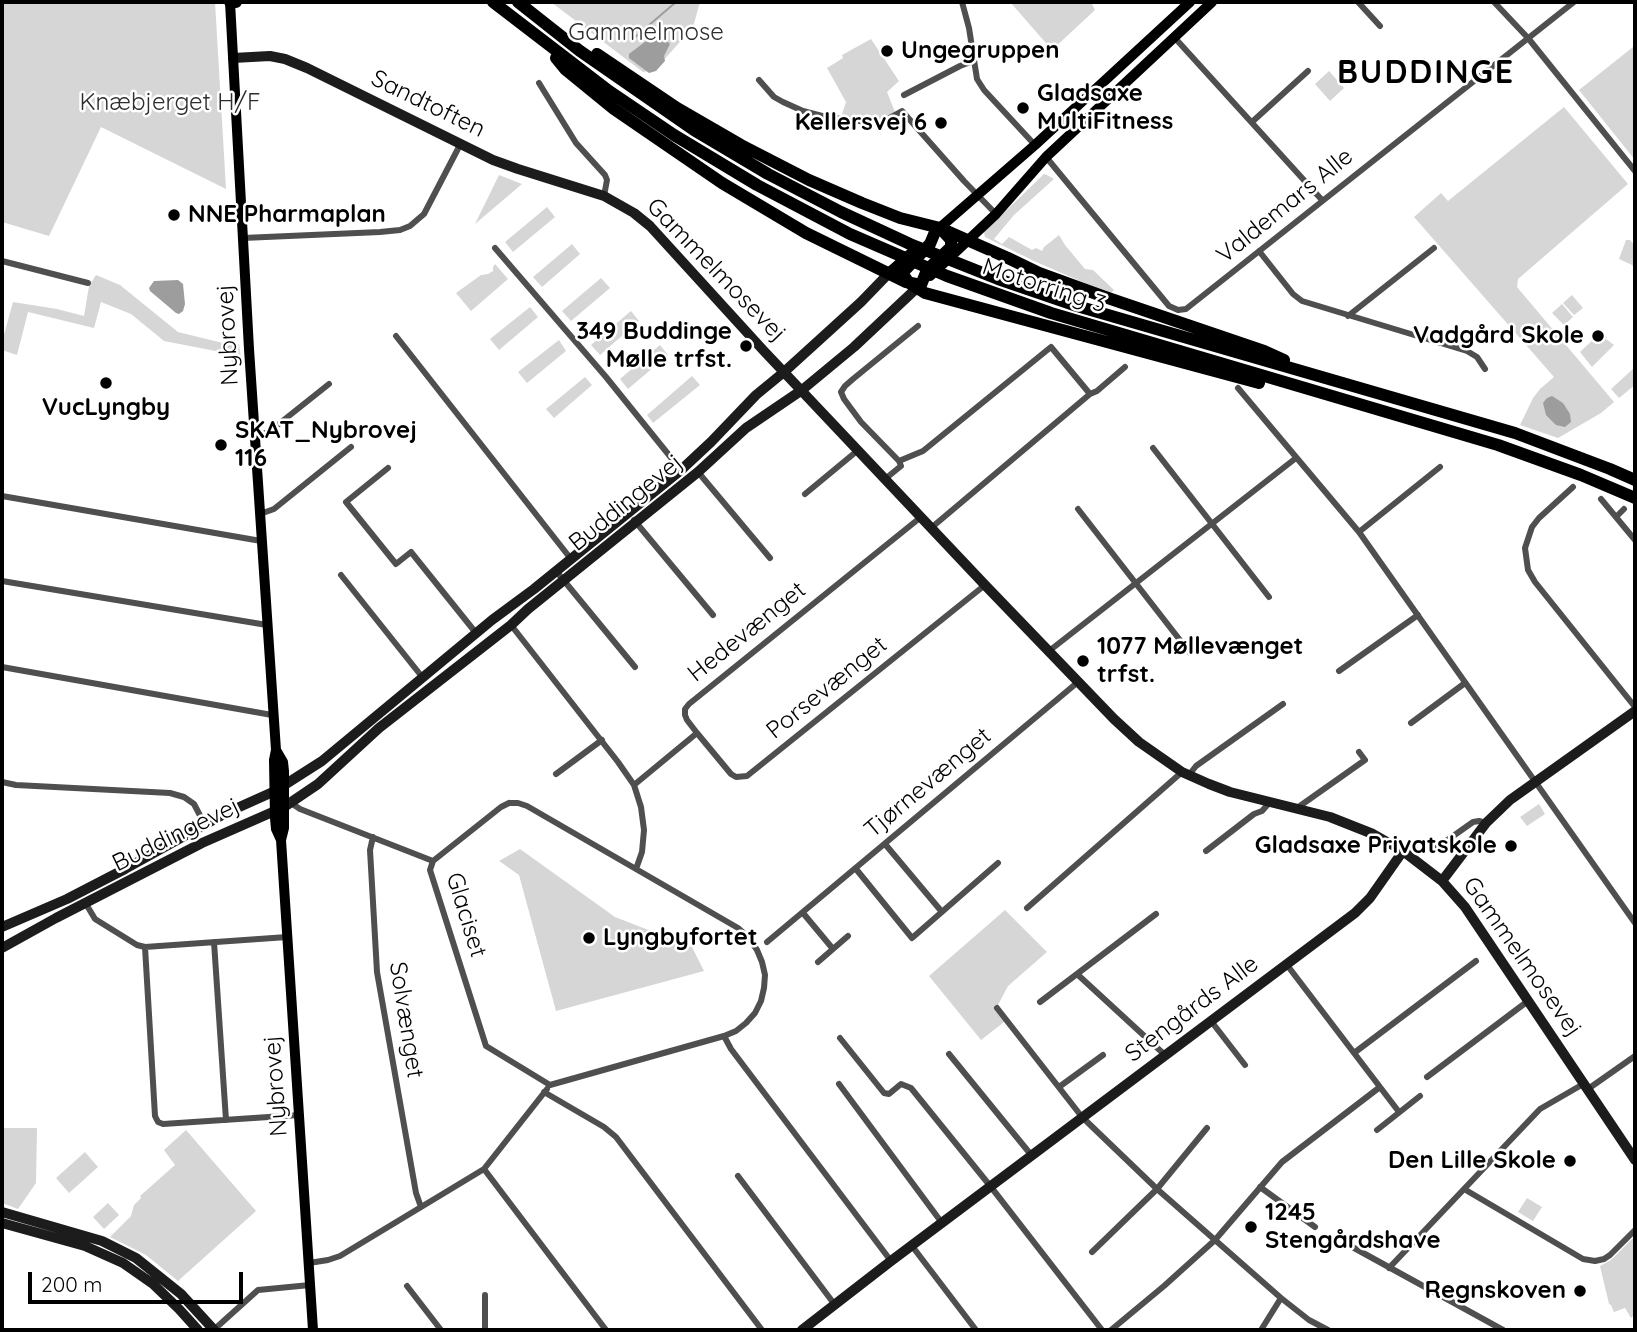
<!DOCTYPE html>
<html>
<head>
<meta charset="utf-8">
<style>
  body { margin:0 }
  #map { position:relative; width:1637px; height:1332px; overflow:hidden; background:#fff; font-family:Quicksand,sans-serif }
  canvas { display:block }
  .frame { position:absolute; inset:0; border:4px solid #000; pointer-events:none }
  .scale { position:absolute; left:28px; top:1272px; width:215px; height:32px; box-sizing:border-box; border:4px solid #000; border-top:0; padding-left:9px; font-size:21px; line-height:24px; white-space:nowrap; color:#000; -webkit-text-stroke:5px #fff; paint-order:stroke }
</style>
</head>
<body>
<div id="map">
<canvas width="1637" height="1332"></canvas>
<div class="frame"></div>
<div class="scale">200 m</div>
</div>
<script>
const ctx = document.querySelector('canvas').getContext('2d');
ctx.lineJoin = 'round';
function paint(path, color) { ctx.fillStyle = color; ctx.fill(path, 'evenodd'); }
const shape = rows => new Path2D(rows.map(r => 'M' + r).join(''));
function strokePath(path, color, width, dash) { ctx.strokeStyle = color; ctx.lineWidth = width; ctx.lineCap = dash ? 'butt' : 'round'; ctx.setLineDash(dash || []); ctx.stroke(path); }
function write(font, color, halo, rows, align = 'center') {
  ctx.font = font + ' Quicksand,sans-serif'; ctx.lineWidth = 5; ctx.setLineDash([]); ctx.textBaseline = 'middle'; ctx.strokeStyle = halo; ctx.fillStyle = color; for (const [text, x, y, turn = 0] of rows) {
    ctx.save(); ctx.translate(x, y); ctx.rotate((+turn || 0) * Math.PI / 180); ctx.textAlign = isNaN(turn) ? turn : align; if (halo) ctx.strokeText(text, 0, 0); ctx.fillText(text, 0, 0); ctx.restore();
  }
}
paint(shape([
  [2,2,215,2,226,189,101,127,49,236,2,222],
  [551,2,700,2,693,27,655,70,643,72],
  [1010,2,1091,2,1095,10,1052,50],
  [871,39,899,81,887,92,895,112,877,120,848,117,842,114,846,102,827,68,843,58,842,55],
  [1633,47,1635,50,1635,160,1579,90],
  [1329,71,1344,88,1330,101,1315,84],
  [1564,107,1628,184,1518,279,1517,287,1614,402,1601,413,1558,438,1520,425,1533,398,1540,389,1554,377,1414,217,1441,193,1448,201],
  [1044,174,1047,175,1054,179,1014,215,994,239,1002,244,1009,237,1032,250,1036,248,1042,251,1044,247,1059,235,1065,245,1085,269,1093,270,1114,290,1110,294,1034,261,985,237,984,232],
  [499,175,522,184,475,224],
  [547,207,555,217,513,252,505,242],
  [1626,240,1630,240,1635,246,1635,269,1632,265,1619,259],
  [572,244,580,254,542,287,533,277],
  [495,264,508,279,471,311,456,293,481,275,488,274,493,271,493,267],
  [96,275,120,285,178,332,235,346,239,344,242,368,232,366,231,354,164,341,131,314,101,302,94,328,28,312,17,355,2,350,2,342,13,302,57,309,84,316,89,286],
  [601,278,610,288,571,321,562,311],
  [1572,295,1583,308,1574,315,1563,303],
  [1562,304,1573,317,1564,325,1552,313],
  [530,307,538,317,499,350,490,339],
  [631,311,639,321,600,355,591,345],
  [1604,333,1607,337,1606,339,1614,345,1592,367,1580,352,1598,335,1600,337],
  [559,340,566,351,527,383,518,372],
  [660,345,668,355,628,389,620,379],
  [1635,367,1635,385,1619,398,1611,389],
  [692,376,700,385,653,423,647,415],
  [585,377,592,385,554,418,546,409],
  [1539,804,1545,814,1527,826,1520,817],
  [520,849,615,917,692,947,704,971,556,1011,519,875,499,861],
  [1005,910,1047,952,1008,986,998,1005,1008,1019,981,1040,929,976],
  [2,1128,37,1128,36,1183,18,1209,2,1203],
  [186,1130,256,1211,178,1281,146,1255,110,1237,131,1216,134,1205,141,1198,140,1196,175,1165,164,1150],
  [85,1152,98,1167,69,1193,56,1178],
  [1527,1198,1542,1207,1533,1221,1518,1212],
  [108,1203,119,1215,104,1229,93,1217],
  [1635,1236,1635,1314,1631,1318,1625,1308,1614,1312,1611,1305,1609,1304,1600,1266,1611,1260]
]), '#d6d6d6');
paint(shape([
  [658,32,670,44,664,56,665,61,656,71,649,73,629,58,629,54],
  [178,280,183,284,185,304,183,311,179,314,176,313,150,291,149,288,154,281],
  [1552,396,1563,403,1570,414,1571,422,1565,427,1556,425,1546,415,1543,403,1547,398]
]), '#9d9d9d');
strokePath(shape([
  [634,38,676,2]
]), '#9d9d9d', 2);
strokePath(shape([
  [962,2,969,28,977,79,984,90,1035,145],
  [1358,2,1380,26],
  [1494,2,1528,38,1635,171],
  [1174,37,1322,200],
  [759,80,774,97,783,102,803,111,826,117,876,123,884,121,902,111,964,181,996,214],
  [539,83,576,143,605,175,607,180,604,196],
  [904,95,960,66,973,61],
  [1252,122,1308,71],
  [1046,157,1169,306,1178,310,1186,309,1574,2],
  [243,238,380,232,400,230,410,226,424,214,461,143],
  [495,248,606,377,681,470],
  [1259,251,1293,294,1302,301,1467,351,1477,357,1485,369],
  [2,261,88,283],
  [1348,316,1434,248],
  [396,336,571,559],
  [1238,388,1359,532,1635,923],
  [1090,394,1097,391,1125,367],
  [256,437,270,431,329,384],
  [1153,448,1269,597],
  [899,461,923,451,1051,347,1090,394,931,528],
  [899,461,861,422,844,399,841,392,845,386,853,379,918,326],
  [388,468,346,502,396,564,411,552,476,633],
  [698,472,770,558],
  [885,479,901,466,899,461],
  [1573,487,1539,518,1532,527,1525,548,1528,570,1535,582,1635,707],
  [805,494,857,451],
  [2,496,261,541],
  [1601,499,1635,540],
  [1078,509,1190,653],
  [260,514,274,509,351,447],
  [1616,517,1624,509],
  [634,520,713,615],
  [1359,532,1440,467],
  [556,571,635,667],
  [341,575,423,678],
  [2,581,267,625],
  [511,625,618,762,634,785,641,807,644,830,642,852,636,869],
  [1049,651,1296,458],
  [2,667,272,715],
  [1339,671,1418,615],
  [1411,723,1465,683],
  [697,733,731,774,736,777,747,776,985,585],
  [556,774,602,740],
  [1189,775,1196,766,1283,704],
  [2,782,16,785,170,793,184,797,194,804,205,825],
  [634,785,697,733,687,720,685,715,685,709,689,704,921,517],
  [291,803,300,809,433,861],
  [509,803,518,803,527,806,738,928,749,938,757,950,762,962,765,975,764,988,761,1001,755,1013,746,1023,736,1031,724,1036,550,1085,486,1046,430,870,433,861,501,807,509,803],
  [1297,808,1365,760,1359,752],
  [373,837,370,850,377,972,416,1193,421,1207],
  [885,844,942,912],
  [1206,851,1254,814,1262,811,1270,802],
  [1432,851,1473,822,1479,821,1486,823],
  [856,869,912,938,998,863],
  [86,904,95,919,137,945,145,947,287,937],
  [1027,908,1182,772],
  [803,913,833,949],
  [214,942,226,1120],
  [767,942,1078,682],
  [145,947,155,1116,158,1122,163,1124,299,1115],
  [818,962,848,936],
  [1287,965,1399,1112],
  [1077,974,1165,1055],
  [1040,1002,1156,914],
  [997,1008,1082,1117,1157,1189,1281,1298,1309,1320,1328,1330],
  [1211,1021,1245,1065],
  [724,1036,731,1049,891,1261],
  [840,1038,884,1093,889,1094,901,1084,911,1088,991,1187,1102,1330],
  [1354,1053,1476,961],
  [949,1054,1032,1156],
  [1427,1077,1528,1001],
  [839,1084,942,1223],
  [1059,1087,1103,1055],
  [1588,1089,1635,1056],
  [544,1092,604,1127,616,1137,762,1330],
  [1377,1130,1420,1096],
  [484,1169,606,1330],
  [738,1176,835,1305],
  [1260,1187,1315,1227],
  [1464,1189,1583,1259,1595,1261,1604,1259,1610,1255,1635,1230],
  [1345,1243,1503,1330],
  [912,1246,976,1330],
  [1092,1252,1157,1189,1207,1128],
  [309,1263,328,1260,340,1256,484,1169,547,1089],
  [1389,1268,1540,1109,1585,1083],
  [407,1286,441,1330],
  [485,1295,485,1330],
  [218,1326,258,1290,310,1285],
  [1111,1330,1164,1286,1215,1240,1282,1162,1380,1087],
  [1261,1330,1281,1298]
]), '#4f4f4f', 6);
strokePath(shape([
  [233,58,270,56,285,59,307,68,493,160,518,169,604,196,634,213,650,226,763,350,985,585,1114,719,1139,742,1182,772,1209,784,1230,792,1330,817,1373,834,1403,851,1442,881,1465,907,1635,1160],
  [1442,881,1486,823,1510,800,1635,711],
  [2,927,67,899,125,869,226,813,275,791,322,761,492,620,534,589,681,470,711,442,756,395,784,372,861,302,892,270],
  [2,948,56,918,202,843,284,807,318,784,379,728,511,625,528,609,698,472,746,428,802,390,854,347,920,285],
  [2,1212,102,1241,136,1258,181,1294,214,1330],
  [2,1223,85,1246,123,1263,153,1284,179,1309,198,1330],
  [802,1330,891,1261,1355,913,1370,898,1403,851]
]), '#1c1c1c', 10);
strokePath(shape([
  [230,2,249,349,276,750,274,760,275,818,276,829,281,840],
  [936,231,1035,145,1190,2],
  [892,270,911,253],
  [930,276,996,214,1046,157,1212,2],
  [276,750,283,762,284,771,284,828,281,840,313,1330]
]), '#000', 10);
strokePath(shape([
  [230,2,236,2],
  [493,2,609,91,674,135,757,185,850,234,947,276,1051,313,1498,445,1581,475,1635,498],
  [518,2,580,51,694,130,768,174,841,212,910,244,998,279,1077,306,1515,433,1610,469,1635,480],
  [597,54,677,108,741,145,809,180,862,203,900,218,940,228,1008,258,1039,273,1105,297,1264,351,1284,360],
  [556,58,565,69,614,109,722,183,806,233,906,282,921,285,927,270,951,247,951,240,941,229],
  [935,232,930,244,902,273,909,283,925,293,1259,383]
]), '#000', 12);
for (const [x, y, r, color] of [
  [887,51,7,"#000"],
  [1023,108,7,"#000"],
  [941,123,7,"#000"],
  [174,215,7,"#000"],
  [1598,336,7,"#000"],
  [746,346,7,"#000"],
  [106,383,7,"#000"],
  [221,445,7,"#000"],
  [1083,661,7,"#000"],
  [1511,846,7,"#000"],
  [589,938,7,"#000"],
  [1570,1161,7,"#000"],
  [1251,1227,7,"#000"],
  [1580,1291,7,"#000"]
]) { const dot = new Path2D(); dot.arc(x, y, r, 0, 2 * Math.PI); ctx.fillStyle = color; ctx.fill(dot); strokePath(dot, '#fff', 2.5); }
write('24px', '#2d2d2d', '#fff', [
  ["Gammelmose",646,33],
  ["Knæbjerget H/F",170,103]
]);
write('bold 24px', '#000', '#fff', [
  ["Ungegruppen",901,51],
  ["Gladsaxe",1037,94],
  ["MultiFitness",1037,122],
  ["Kellersvej 6",927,123,"right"],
  ["NNE Pharmaplan",188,215],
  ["349 Buddinge",732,332,"right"],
  ["Mølle trfst.",732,360,"right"],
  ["Vadgård Skole",1584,336,"right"],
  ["VucLyngby",106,408,"center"],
  ["SKAT_Nybrovej",235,431],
  ["116",235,459],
  ["1077 Møllevænget",1097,647],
  ["trfst.",1097,675],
  ["Gladsaxe Privatskole",1497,846,"right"],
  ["Lyngbyfortet",603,938],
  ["Den Lille Skole",1556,1161,"right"],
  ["1245",1265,1213],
  ["Stengårdshave",1265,1241],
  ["Regnskoven",1566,1291,"right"]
], 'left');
write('24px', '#000', '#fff', [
  ["Sandtoften",428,104,26],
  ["Valdemars Alle",1285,206,-39],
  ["Gammelmosevej",716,270,46],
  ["Motorring 3",1044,286,18],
  ["Nybrovej",228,335,-93],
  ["Buddingevej",626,503,-39],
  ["Hedevænget",747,632,-39],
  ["Porsevænget",827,688,-39],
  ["Tjørnevænget",928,783,-40],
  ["Buddingevej",176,835,-26],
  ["Glaciset",466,915,73],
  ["Gammelmosevej",1522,957,55],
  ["Stengårds Alle",1192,1009,-37],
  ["Solvænget",406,1020,81],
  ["Nybrovej",276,1086,-94]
]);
ctx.letterSpacing = '2px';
write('bold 32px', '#000', '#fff', [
  ["BUDDINGE",1426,73]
]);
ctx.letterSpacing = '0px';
</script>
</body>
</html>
